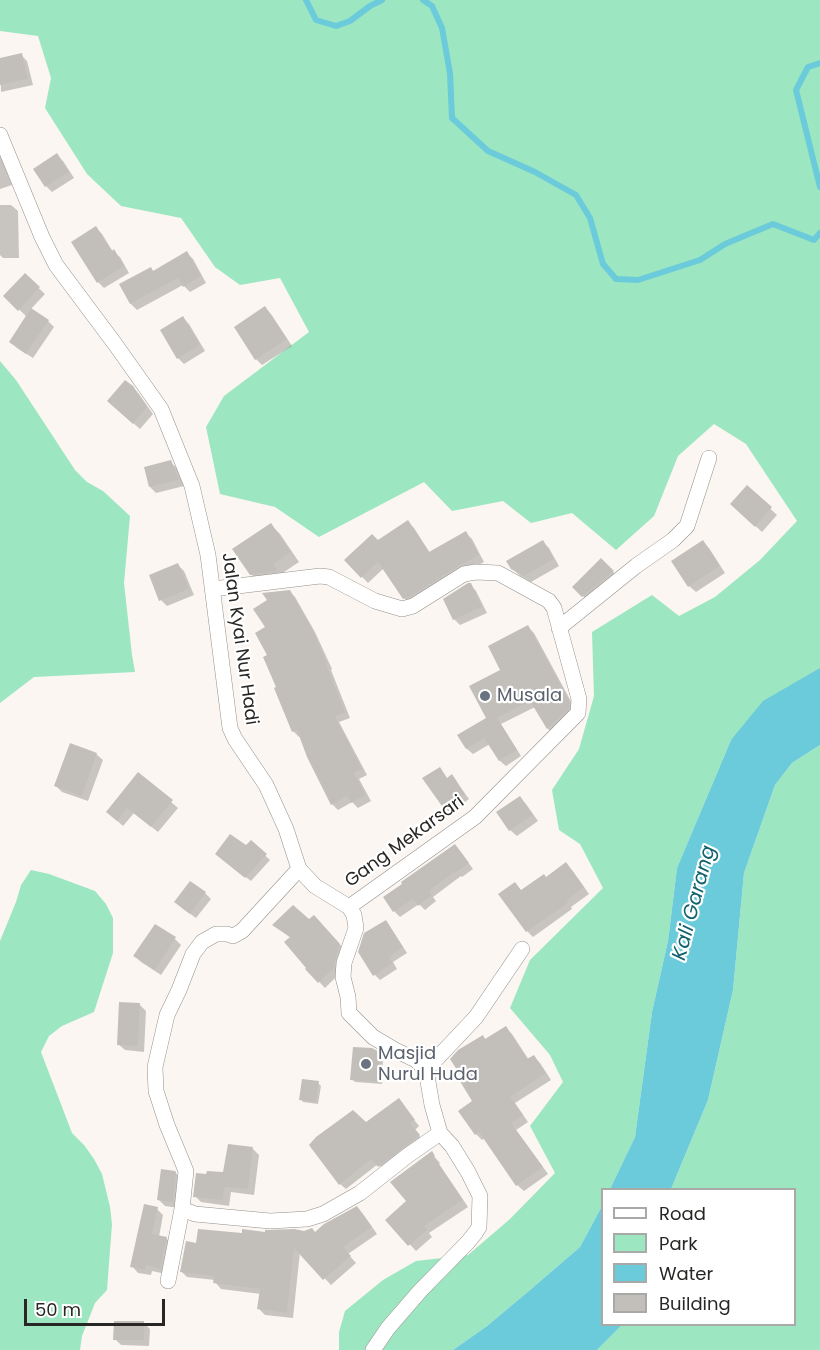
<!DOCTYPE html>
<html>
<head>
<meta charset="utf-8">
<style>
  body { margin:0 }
  #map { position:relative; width:820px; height:1350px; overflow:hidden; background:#fbf6f1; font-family:Poppins,sans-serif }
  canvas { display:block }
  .legend { position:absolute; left:601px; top:1188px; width:195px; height:138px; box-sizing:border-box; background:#fff; border:2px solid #a9a9a8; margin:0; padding:8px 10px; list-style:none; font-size:18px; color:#282725 }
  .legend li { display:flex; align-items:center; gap:12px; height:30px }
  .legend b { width:30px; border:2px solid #a9a9a8 }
  .scale { position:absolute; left:24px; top:1299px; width:141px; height:27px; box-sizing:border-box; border:3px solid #282725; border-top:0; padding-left:8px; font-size:18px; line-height:21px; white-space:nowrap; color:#282725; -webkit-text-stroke:4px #fff; paint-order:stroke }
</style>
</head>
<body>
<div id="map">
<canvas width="820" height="1350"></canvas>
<ul class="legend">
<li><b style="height:8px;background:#fff"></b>Road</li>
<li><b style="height:16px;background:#9ce6c1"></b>Park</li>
<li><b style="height:16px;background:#6bcbda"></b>Water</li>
<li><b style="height:16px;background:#c2beb9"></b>Building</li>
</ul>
<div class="scale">50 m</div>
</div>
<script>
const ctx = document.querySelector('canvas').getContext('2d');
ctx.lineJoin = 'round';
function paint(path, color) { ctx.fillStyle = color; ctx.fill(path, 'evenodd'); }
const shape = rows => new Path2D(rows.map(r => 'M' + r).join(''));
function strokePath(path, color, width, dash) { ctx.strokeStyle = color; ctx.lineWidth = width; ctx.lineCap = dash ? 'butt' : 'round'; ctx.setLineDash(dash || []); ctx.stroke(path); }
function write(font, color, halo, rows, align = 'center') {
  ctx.font = font + ' Poppins,sans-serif'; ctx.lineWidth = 4.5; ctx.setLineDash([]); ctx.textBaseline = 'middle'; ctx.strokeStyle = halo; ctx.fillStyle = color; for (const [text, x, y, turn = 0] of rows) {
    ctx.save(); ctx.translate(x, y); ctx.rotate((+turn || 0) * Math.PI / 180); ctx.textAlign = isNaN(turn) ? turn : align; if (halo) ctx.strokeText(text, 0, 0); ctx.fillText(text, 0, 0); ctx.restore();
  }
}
paint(shape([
  [0,0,820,0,820,668,731,740,677,868,668,941,652,1012,635,1137,610,1189,602,1190,602,1206,580,1247,530,1290,487,1326,453,1350,339,1350,339,1332,345,1311,383,1280,416,1261,468,1255,510,1219,555,1173,530,1126,563,1082,550,1055,510,1008,530,960,603,888,580,844,559,830,552,790,579,749,594,696,592,632,652,595,679,616,715,597,760,560,797,521,746,444,714,424,678,456,654,516,616,550,572,513,531,523,503,501,452,511,424,482,319,537,275,507,220,494,206,427,224,396,309,332,280,278,240,285,215,267,181,218,121,206,87,174,45,108,51,78,38,36,0,31],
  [0,361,16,380,75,470,87,482,103,491,130,516,124,583,132,655,135,672,34,677,0,703],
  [820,745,820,1350,597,1350,622,1325,794,1324,794,1190,671,1189,708,1100,733,990,744,873,775,785,792,763],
  [31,870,49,874,95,891,106,904,113,918,113,953,94,1012,62,1026,49,1036,41,1052,72,1133,84,1145,94,1159,102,1174,110,1207,112,1224,107,1290,95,1303,82,1336,80,1350,0,1350,0,941,16,902,21,885]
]), '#9ce6c1');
paint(shape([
  [820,668,820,745,792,763,775,785,744,873,733,990,708,1100,671,1189,610,1189,635,1137,652,1012,668,941,677,868,731,740,763,701],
  [602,1206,602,1324,622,1325,597,1350,453,1350,487,1326,530,1290,580,1247]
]), '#6bcbda');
paint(shape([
  [21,55,27,61,33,85,1,92,0,59],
  [0,153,12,185,0,189],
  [57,155,63,161,74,178,52,192,46,186],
  [0,205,11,205,18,211,19,258,3,258,0,255],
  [96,228,102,234,113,252,120,257,129,273,104,288,98,282],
  [187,253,193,259,206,283,190,292,183,285,137,310,131,304,121,284,151,269,154,272],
  [25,275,45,294,30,310,48,321,54,327,33,358,17,348,11,342,27,317,5,296],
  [265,308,271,314,292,346,262,365,256,359],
  [183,318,189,324,205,351,184,364,178,358],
  [132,387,139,394,153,414,140,429,115,407],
  [170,462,177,468,184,486,156,493,150,487],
  [747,487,777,515,762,532,738,510],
  [408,522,414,528,430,553,466,533,472,539,484,562,410,604,404,598,384,568,368,583,346,560],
  [271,525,280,534,299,562,281,574,260,584,251,574],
  [543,542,549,548,559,566,531,582,519,575,512,568],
  [703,542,709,548,725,573,696,592,689,586,673,562],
  [601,560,619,578,589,602,574,587],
  [178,565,184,571,194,595,167,606,161,600],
  [470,584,476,591,487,613,460,625,454,619],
  [289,591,295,597,315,632,332,669,331,670,350,718,339,722,367,775,359,779,371,801,358,808,352,802,338,810,332,804,301,736,299,737,293,731,278,688,270,656,267,628],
  [528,627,534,633,574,707,553,734,548,729,535,707,501,724,521,756,506,766,500,761,490,744,473,754,467,749,459,735,488,718,502,670],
  [96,754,103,760,88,801,62,792,56,786],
  [139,774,178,808,158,832,134,813,123,826,114,818],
  [452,776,469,799,450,813,445,808,448,779],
  [520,798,526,804,538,821,517,836,510,830,498,812],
  [251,842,270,860,251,881,222,859,246,847],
  [460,851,473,869,462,877,461,876,433,897,436,901,425,910,419,904,400,917,394,911,385,897],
  [572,870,589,894,571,907,572,909,533,937,527,931,501,894,522,892,546,879],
  [205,893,211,899,196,918,182,908],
  [314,917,346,951,339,974,325,988,307,969,291,938,274,925,309,921],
  [390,927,407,953,393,962,397,969,380,980,375,975],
  [175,939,181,945,161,975,141,962,135,956],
  [140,1005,146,1011,144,1052,125,1050,118,1044],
  [506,1028,512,1034,529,1060,534,1057,540,1063,551,1080,515,1103,528,1122,516,1130,548,1174,524,1191,517,1185,499,1160,485,1138,482,1140,476,1134,474,1101,483,1037,486,1040],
  [381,1055,383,1057,382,1084,355,1082,352,1079],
  [318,1083,321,1086,318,1104,303,1102,301,1099],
  [399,1100,419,1126,415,1130,424,1142,385,1171,378,1164,346,1189,340,1184,365,1124],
  [253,1149,259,1155,254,1195,231,1192,229,1206,201,1202,195,1196,224,1174],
  [431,1153,440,1163,439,1164,468,1207,429,1233,432,1237,416,1251,387,1220,408,1201],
  [175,1172,181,1179,179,1208,165,1206,159,1200],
  [357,1208,363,1214,377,1234,348,1254,356,1263,331,1285,300,1252,293,1318,265,1315,259,1309,261,1294,221,1289,215,1282,215,1280,187,1277,181,1271,198,1245,243,1234,315,1233],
  [157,1209,163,1215,159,1237,166,1238,172,1244,166,1274,152,1271,151,1275,138,1273,132,1266],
  [144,1323,150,1329,149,1346,121,1345,115,1339]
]), '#0003');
strokePath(shape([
  [306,0,316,20,336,26,350,21,370,6,382,0],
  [423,0,432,6,442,28,450,73,452,118,488,151,535,172,576,195,590,218,603,264,616,279,638,280,700,260,725,244,773,224,814,240,820,233],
  [820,63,808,67,796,90,820,187]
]), '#6bcbda', 6);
paint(shape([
  [22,53,28,79,0,85,0,58],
  [57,153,69,172,45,187,33,169],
  [96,226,112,251,114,249,124,266,97,283,71,242],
  [187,251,201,276,183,287,178,278,130,304,119,284,151,267,153,271],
  [25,273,40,287,18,311,3,296],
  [265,306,287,339,255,360,234,327],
  [31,308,49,320,26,354,9,342],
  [183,316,200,345,177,359,160,330],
  [125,380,133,386,147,407,133,424,107,401],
  [171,460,179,480,149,487,144,467],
  [747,485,772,507,755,527,730,504],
  [408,520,429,552,466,531,479,555,459,566,409,597,403,599,378,562,361,578,344,560,372,534,378,540],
  [271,523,291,552,273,564,278,571,250,575,232,549],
  [543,540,554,559,524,576,511,569,506,561],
  [703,540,720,566,688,587,671,561],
  [601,558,614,571,582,597,572,587],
  [178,563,189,589,159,601,149,575],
  [468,583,471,583,482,607,453,620,443,599],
  [290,590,310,625,327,663,326,664,345,712,335,716,362,769,354,773,366,795,351,803,347,796,331,805,307,757,297,730,292,732,274,688,276,687,263,657,267,655,255,633,265,627,253,609,267,600,262,593],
  [528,625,569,700,569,709,547,729,530,701,497,718,517,750,499,761,484,738,466,749,457,735,486,718,469,686,500,670,488,646],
  [70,743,97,753,82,796,54,786],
  [440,767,447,778,452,774,465,794,444,809,422,778],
  [138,772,173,800,151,827,127,808,117,821,106,812],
  [520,796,533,815,509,831,496,812],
  [230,834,246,845,251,840,267,854,245,878,215,854],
  [455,844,469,863,455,873,454,872,429,891,432,895,418,906,413,899,393,912,383,897,402,884,401,882],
  [566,862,584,887,566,901,568,903,526,932,498,894,515,882,521,890,544,874,546,877],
  [190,881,206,892,190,914,174,902],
  [293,905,309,919,314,915,340,944,335,960,334,968,318,983,305,969,306,968,284,942,290,937,272,925],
  [386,920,403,947,389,957,393,963,373,976,358,952,364,933],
  [155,924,176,937,155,970,133,956],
  [119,1002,140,1003,138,1046,117,1045],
  [506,1026,527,1059,534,1055,546,1073,510,1097,523,1115,511,1123,543,1167,516,1186,479,1132,475,1135,458,1111,472,1101,458,1078,461,1076,450,1059,458,1050,483,1035,485,1039],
  [353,1047,372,1048,381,1053,379,1082,350,1080],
  [302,1079,319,1081,316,1102,299,1100],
  [399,1098,415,1120,410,1123,420,1135,378,1167,371,1159,339,1185,309,1145,316,1137,353,1110,366,1122],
  [228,1144,253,1147,248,1189,225,1187,223,1200,193,1197,196,1173,206,1174,207,1171,223,1172],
  [432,1151,435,1156,434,1157,463,1200,424,1226,427,1230,408,1246,385,1220,406,1201,390,1182],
  [161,1169,175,1171,176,1172,173,1202,157,1200],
  [144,1204,158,1207,152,1234,167,1237,160,1269,146,1265,145,1270,130,1267],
  [357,1206,372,1227,343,1247,351,1256,323,1280,294,1248,287,1313,257,1309,260,1289,213,1283,214,1276,180,1272,186,1241,196,1243,198,1229,242,1233,242,1229,265,1232,265,1230,294,1229,304,1231,312,1228,315,1232,324,1224],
  [114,1321,144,1321,144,1340,113,1340]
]), '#c2beb9');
const minor = shape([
  [0,135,42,237,56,265,115,344,161,409,192,486,208,555,230,728,235,739,266,785,286,829,299,869,315,886,349,907,354,915,356,928,344,963,343,977,348,997,349,1013,373,1037,395,1050,416,1060,426,1070,432,1105,440,1133,452,1146,468,1172,480,1196,479,1227,476,1232,468,1242,420,1291,388,1328,373,1350],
  [213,589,320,576,329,577,375,601,402,609,413,606,464,574,476,572,498,573,549,601,554,608,579,699,578,713,475,817,349,907],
  [559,628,636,566,673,540,687,526,709,458],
  [299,869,242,931,233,936,227,934,216,934,202,942,193,954,179,990,167,1015,155,1067,156,1091,167,1125,186,1171,182,1209,195,1214,270,1221,307,1219,323,1214,360,1193,407,1156,440,1133],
  [426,1070,476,1017,522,949],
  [168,1281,182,1209]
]);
strokePath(minor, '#94908b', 16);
strokePath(minor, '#fff', 15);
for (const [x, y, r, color] of [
  [485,696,6,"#6b7280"],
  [366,1064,6,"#6b7280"]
]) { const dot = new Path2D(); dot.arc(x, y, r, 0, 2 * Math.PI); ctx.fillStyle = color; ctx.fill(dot); strokePath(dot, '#fff', 2); }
write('18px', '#282725', '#fff', [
  ["Jalan Kyai Nur Hadi",239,639,82],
  ["Gang Mekarsari",405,842,-36]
]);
write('18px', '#5b616d', '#fff', [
  ["Musala",497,696],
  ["Masjid",378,1054],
  ["Nurul Huda",378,1075]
], 'left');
write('italic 20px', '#13636e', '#fff', [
  ["Kali Garang",695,903,-75]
]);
</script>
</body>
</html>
